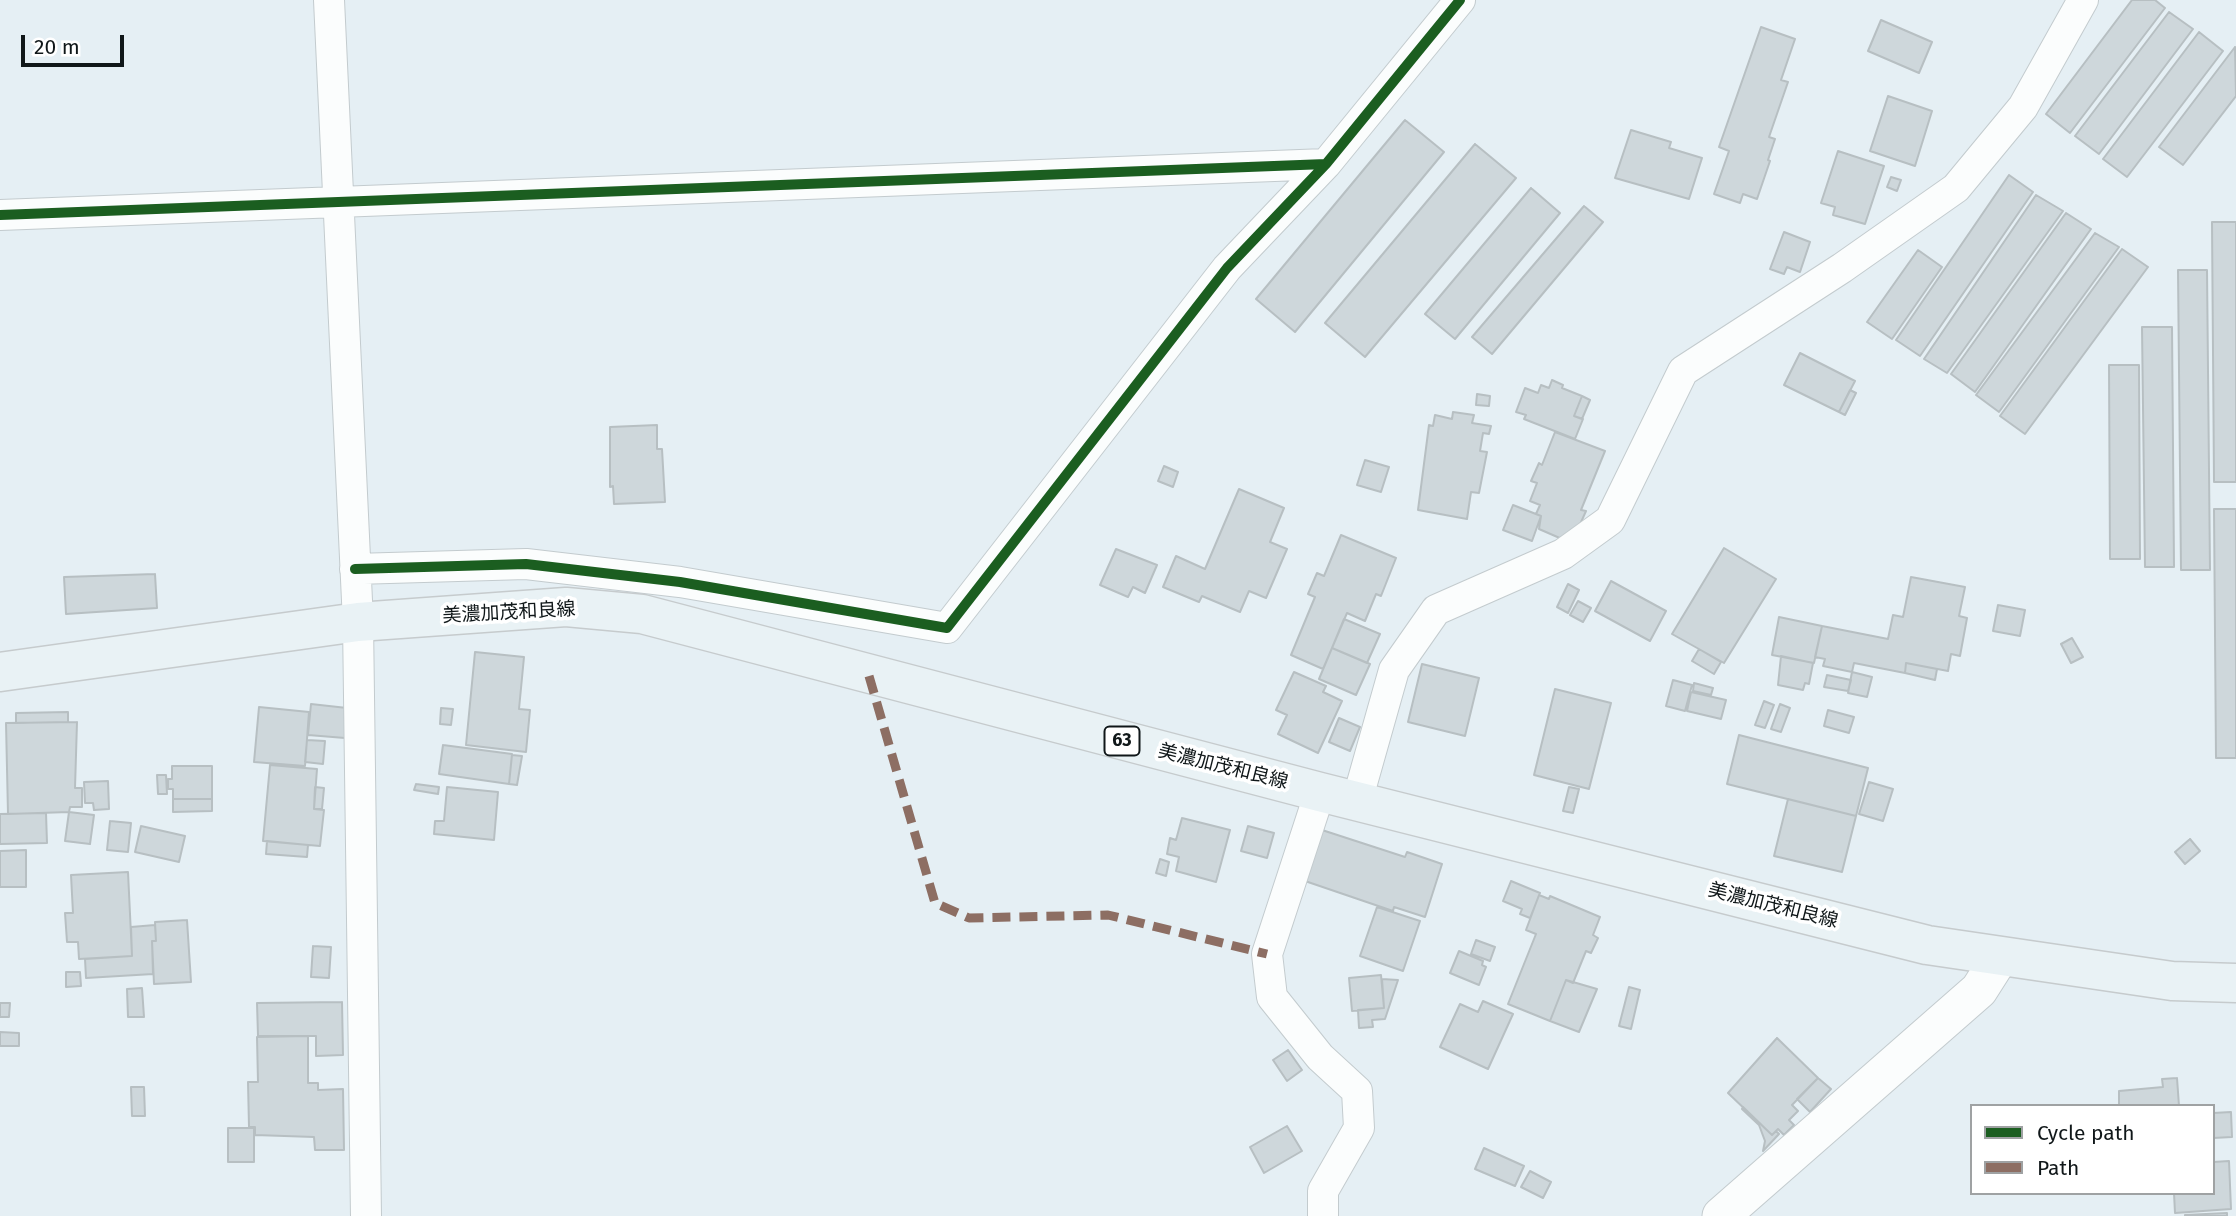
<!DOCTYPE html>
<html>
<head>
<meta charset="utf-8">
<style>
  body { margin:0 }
  #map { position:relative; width:2236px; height:1216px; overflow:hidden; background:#e5eff4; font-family:"Fira Sans",sans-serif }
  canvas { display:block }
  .legend { position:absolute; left:1970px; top:1104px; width:245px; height:91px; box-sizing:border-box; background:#fff; border:2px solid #9fa2a3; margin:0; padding:9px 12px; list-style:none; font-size:21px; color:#101719 }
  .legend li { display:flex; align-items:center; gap:14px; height:35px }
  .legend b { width:35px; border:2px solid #9fa2a3 }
  .scale { position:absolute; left:21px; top:35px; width:103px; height:32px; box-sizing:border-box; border:4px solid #101719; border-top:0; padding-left:9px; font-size:21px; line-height:24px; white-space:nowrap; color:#101719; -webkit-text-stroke:5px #fff; paint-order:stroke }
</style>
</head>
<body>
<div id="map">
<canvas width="2236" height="1216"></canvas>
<ul class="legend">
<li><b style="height:9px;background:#1b5e20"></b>Cycle path</li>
<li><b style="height:9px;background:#8d6e63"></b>Path</li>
</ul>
<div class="scale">20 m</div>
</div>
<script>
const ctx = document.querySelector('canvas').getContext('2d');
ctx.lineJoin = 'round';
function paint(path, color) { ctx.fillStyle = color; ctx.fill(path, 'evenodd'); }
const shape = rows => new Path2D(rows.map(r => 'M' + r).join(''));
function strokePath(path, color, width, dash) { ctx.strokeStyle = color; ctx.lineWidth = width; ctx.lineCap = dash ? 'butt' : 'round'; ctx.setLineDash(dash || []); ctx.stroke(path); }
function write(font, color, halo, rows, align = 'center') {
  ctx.font = font + ' "Fira Sans","Noto Sans JP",sans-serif'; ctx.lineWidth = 7; ctx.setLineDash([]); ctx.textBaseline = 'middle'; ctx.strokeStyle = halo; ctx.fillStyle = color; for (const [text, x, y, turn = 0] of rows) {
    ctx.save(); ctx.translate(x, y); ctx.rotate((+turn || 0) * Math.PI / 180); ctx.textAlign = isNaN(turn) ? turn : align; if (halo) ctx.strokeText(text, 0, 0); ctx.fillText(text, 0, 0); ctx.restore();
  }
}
const building = shape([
  [2132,0,2155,0,2165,8,2070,133,2046,114,2132,0],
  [2169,12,2193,29,2099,154,2075,136,2169,12],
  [1881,20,1932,42,1919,73,1868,51,1881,20],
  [1761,27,1795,39,1781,80,1788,82,1769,137,1775,139,1768,160,1770,161,1757,199,1743,194,1740,203,1714,194,1729,151,1719,147,1761,27],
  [2199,32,2223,51,2127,177,2103,159,2199,32],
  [2235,47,2236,96,2183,165,2159,147,2235,47],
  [1888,96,1932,111,1915,166,1870,151,1888,96],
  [1405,120,1444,152,1295,332,1256,299,1405,120],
  [1631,130,1671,142,1669,148,1702,158,1689,199,1615,178,1631,130],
  [1475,144,1516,178,1365,357,1325,323,1475,144],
  [1838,151,1884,166,1865,224,1833,215,1835,207,1821,203,1838,151],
  [2009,175,2033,192,1920,356,1896,340,2009,175],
  [1891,177,1901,180,1897,191,1887,187,1891,177],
  [1531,188,1560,213,1455,339,1425,314,1531,188],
  [2036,195,2063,211,1947,373,1924,359,2036,195],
  [1584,206,1603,222,1492,354,1472,337,1584,206],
  [2066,213,2091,229,1975,392,1951,374,2066,213],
  [2212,222,2236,222,2236,482,2214,482,2212,222],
  [1784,232,1810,242,1800,272,1787,267,1784,274,1770,269,1784,232],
  [2095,233,2119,247,1999,412,1976,395,2095,233],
  [2122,249,2148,267,2025,434,2000,416,2122,249],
  [1918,250,1942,267,1892,339,1867,322,1918,250],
  [2178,270,2207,270,2210,570,2181,570,2178,270],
  [2142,327,2172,327,2174,567,2145,567,2142,327],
  [1800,353,1855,381,1839,412,1784,385,1800,353],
  [2109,365,2139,365,2140,559,2110,559,2109,365],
  [1552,380,1563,385,1562,388,1582,396,1574,416,1583,419,1575,439,1524,419,1526,415,1516,412,1525,388,1538,393,1541,385,1549,388,1552,380],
  [1850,390,1856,393,1845,415,1839,412,1850,390],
  [1477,394,1490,396,1489,406,1476,405,1477,394],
  [1582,396,1590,400,1582,419,1574,416,1582,396],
  [1453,412,1474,415,1472,423,1491,426,1489,434,1483,433,1480,451,1487,452,1479,493,1471,492,1467,519,1418,510,1429,425,1433,426,1435,415,1452,419,1453,412],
  [657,425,657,449,662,449,665,502,614,504,613,486,610,487,610,427,657,425],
  [1555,432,1605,451,1581,510,1586,511,1578,529,1562,539,1539,529,1541,516,1536,514,1540,505,1530,501,1537,483,1531,481,1539,463,1542,465,1555,432],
  [1365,460,1389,467,1381,492,1357,485,1365,460],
  [1164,466,1178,472,1173,487,1158,481,1164,466],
  [1239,489,1284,508,1270,542,1287,549,1266,598,1249,591,1240,612,1202,596,1199,602,1163,587,1176,556,1205,569,1239,489],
  [1513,505,1541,516,1532,541,1503,530,1513,505],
  [2214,509,2236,509,2236,758,2216,758,2214,509],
  [1341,535,1396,558,1381,596,1376,594,1365,621,1347,613,1323,669,1291,655,1315,597,1308,594,1317,573,1324,576,1341,535],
  [1724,548,1776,579,1724,663,1672,634,1724,548],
  [1116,549,1157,565,1145,593,1133,587,1128,597,1100,585,1116,549],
  [155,574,157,608,66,614,64,577,155,574],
  [1911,577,1965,587,1959,616,1967,618,1960,656,1951,654,1948,671,1906,663,1905,673,1854,663,1852,672,1823,666,1825,659,1815,657,1822,626,1888,639,1893,615,1903,617,1911,577],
  [1611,581,1666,611,1650,641,1595,611,1611,581],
  [1568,584,1579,590,1568,613,1557,607,1568,584],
  [1578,601,1591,608,1583,622,1570,615,1578,601],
  [1998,605,2025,610,2020,636,1993,631,1998,605],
  [1779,617,1822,626,1814,663,1772,655,1779,617],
  [1344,619,1380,634,1367,663,1332,648,1344,619],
  [2072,638,2083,657,2071,663,2061,644,2072,638],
  [1332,648,1370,664,1356,695,1319,679,1332,648],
  [1699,649,1721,662,1714,674,1692,661,1699,649],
  [475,652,524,657,519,709,530,710,526,752,466,745,475,652],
  [1781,656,1813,663,1809,684,1805,683,1803,690,1778,685,1781,656],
  [1906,663,1937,669,1935,680,1905,673,1906,663],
  [1422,664,1479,678,1465,736,1408,722,1422,664],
  [1294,672,1326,686,1323,692,1342,701,1318,753,1278,734,1287,715,1276,710,1294,672],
  [1852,672,1872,677,1867,697,1848,693,1852,672],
  [1827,675,1851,680,1848,691,1824,687,1827,675],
  [1673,680,1692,685,1685,711,1666,706,1673,680],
  [1694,683,1713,688,1711,695,1693,691,1694,683],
  [1555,689,1611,703,1589,789,1534,775,1555,689],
  [1691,692,1726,700,1721,719,1687,711,1691,692],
  [1764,701,1774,705,1765,728,1755,725,1764,701],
  [311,704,347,708,345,738,308,735,311,704],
  [1780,704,1790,708,1781,732,1771,729,1780,704],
  [259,707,309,712,305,766,254,762,259,707],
  [441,708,453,709,451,725,440,724,441,708],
  [1828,710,1854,717,1849,733,1824,726,1828,710],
  [68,712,68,722,16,723,16,713,68,712],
  [1339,718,1360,727,1350,751,1329,742,1339,718],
  [77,722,75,788,82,788,82,807,70,807,69,812,8,814,6,723,77,722],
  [1739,735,1868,768,1856,816,1727,784,1739,735],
  [307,740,325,741,323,764,305,762,307,740],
  [443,745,512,754,509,784,439,774,443,745],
  [512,755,522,756,517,785,509,784,512,755],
  [270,765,317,769,314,809,324,810,320,846,263,841,270,765],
  [172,766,212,766,212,799,173,799,173,789,168,789,168,779,172,779,172,766],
  [157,775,166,775,167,794,158,794,157,775],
  [108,781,109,809,94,810,93,803,85,803,84,782,108,781],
  [1869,782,1893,789,1883,821,1859,814,1869,782],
  [416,784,439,787,438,794,414,790,416,784],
  [315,787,324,788,322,809,314,809,315,787],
  [447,787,498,792,494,840,434,834,435,821,444,821,447,787],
  [1569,787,1579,789,1573,813,1563,811,1569,787],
  [173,799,212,799,212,811,173,812,173,799],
  [1788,799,1856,816,1842,872,1774,856,1788,799],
  [69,812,94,815,90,844,65,841,69,812],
  [46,813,47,843,0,844,0,814,46,813],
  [1182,818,1230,830,1216,882,1176,871,1179,857,1167,854,1170,838,1176,840,1182,818],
  [110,821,131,823,128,852,107,850,110,821],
  [141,826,185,836,179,862,135,852,141,826],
  [1248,826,1274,833,1267,858,1241,851,1248,826],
  [1322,830,1405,857,1407,852,1442,864,1425,917,1394,907,1393,911,1305,881,1322,830],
  [2190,839,2200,851,2185,864,2175,852,2190,839],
  [267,841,308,845,307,857,266,854,267,841],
  [26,850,26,887,0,887,0,851,26,850],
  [1160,859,1169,862,1166,876,1156,873,1160,859],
  [128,872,132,956,79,959,78,942,67,942,65,913,73,913,71,875,128,872],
  [1511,881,1540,893,1530,918,1520,914,1522,909,1503,901,1511,881],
  [1539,895,1549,899,1550,896,1600,917,1593,935,1598,938,1591,953,1586,951,1573,983,1566,980,1550,1021,1508,1004,1536,934,1526,930,1539,895],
  [1377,907,1420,921,1403,971,1360,956,1377,907],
  [187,920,191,982,154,984,152,941,156,941,155,922,187,920],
  [155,925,156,941,152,941,153,974,86,978,85,959,132,956,131,927,155,925],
  [1476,940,1495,947,1490,961,1471,954,1476,940],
  [313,946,331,947,329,978,311,977,313,946],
  [1459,951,1483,961,1482,965,1486,967,1479,985,1450,973,1459,951],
  [66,972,80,972,81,986,66,987,66,972],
  [1381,975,1384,1008,1352,1011,1349,978,1381,975],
  [1382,979,1398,980,1385,1019,1372,1020,1373,1027,1359,1028,1358,1010,1384,1008,1382,979],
  [1566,980,1597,989,1579,1032,1550,1021,1566,980],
  [1629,987,1640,990,1631,1029,1619,1026,1629,987],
  [142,988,144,1017,128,1017,127,989,142,988],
  [1483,1001,1513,1014,1488,1069,1440,1047,1460,1004,1478,1012,1483,1001],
  [342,1002,343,1055,316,1056,316,1036,258,1036,257,1003,342,1002],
  [0,1003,10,1003,9,1017,0,1017,0,1003],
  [0,1032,19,1033,19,1046,0,1046,0,1032],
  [308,1036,308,1083,318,1083,318,1090,343,1089,344,1150,315,1150,314,1137,255,1135,255,1127,249,1127,248,1082,258,1082,257,1037,308,1036],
  [1777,1038,1818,1078,1792,1105,1798,1111,1789,1120,1794,1125,1784,1135,1778,1129,1772,1135,1728,1093,1777,1038],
  [1288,1050,1302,1070,1287,1081,1273,1060,1288,1050],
  [1818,1078,1831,1089,1810,1112,1797,1099,1818,1078],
  [2177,1078,2179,1106,2119,1106,2119,1091,2163,1087,2162,1079,2177,1078],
  [131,1087,144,1087,145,1116,132,1116,131,1087],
  [1743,1107,1772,1135,1776,1131,1779,1134,1763,1151,1765,1141,1759,1125,1742,1109,1743,1107],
  [2231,1112,2232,1137,2213,1138,2213,1113,2231,1112],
  [1287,1126,1302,1151,1264,1173,1250,1147,1287,1126],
  [228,1128,254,1128,254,1162,228,1162,228,1128],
  [1484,1148,1524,1166,1515,1186,1475,1169,1484,1148],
  [2229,1161,2231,1209,2175,1213,2174,1193,2213,1193,2213,1162,2229,1161],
  [1530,1171,1551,1182,1543,1198,1521,1187,1530,1171],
  [2227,1213,2227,1216,2185,1216,2185,1215,2227,1213]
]);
paint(building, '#ced7db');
strokePath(building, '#b7bfc2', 2);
const minor = shape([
  [329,0,358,622,366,1216],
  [0,215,1326,164],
  [355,569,526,564,680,582,947,628,1227,268,1326,164,1460,0],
  [1320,792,1267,954,1272,997,1320,1057,1357,1091,1359,1128,1323,1191,1323,1216],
  [1357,801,1394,670,1436,610,1563,554,1610,520,1683,371,1842,268,1956,188,2023,107,2083,0]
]);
const tertiary = shape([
  [1721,1216,1979,990,2000,957]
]);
const primary = shape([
  [0,672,358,622,566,607,642,614,1320,792,1927,945,2172,981,2236,983]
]);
strokePath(minor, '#c3cbce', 32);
strokePath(tertiary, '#c3cbce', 39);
strokePath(primary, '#c6cbcd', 41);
strokePath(minor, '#fbfdfd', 30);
strokePath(tertiary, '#fbfdfd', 37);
strokePath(primary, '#e9f2f5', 38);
strokePath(shape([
  [869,676,935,903,969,918,1108,915,1267,954]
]), '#8d6e63', 9, [18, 9]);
strokePath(shape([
  [0,215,1326,164],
  [355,569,526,564,680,582,947,628,1227,268,1326,164,1460,0]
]), '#1b5e20', 10);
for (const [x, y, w] of [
  [1122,741,35]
]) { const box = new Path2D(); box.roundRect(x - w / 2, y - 14.5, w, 29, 5); ctx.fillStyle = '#fff'; ctx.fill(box); strokePath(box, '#101719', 2); }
write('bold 18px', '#101719', null, [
  ["63",1122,741]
]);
write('19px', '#101719', '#fff', [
  ["美濃加茂和良線",509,613,-3],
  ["美濃加茂和良線",1223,767,14],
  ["美濃加茂和良線",1773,906,14]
]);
</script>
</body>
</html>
